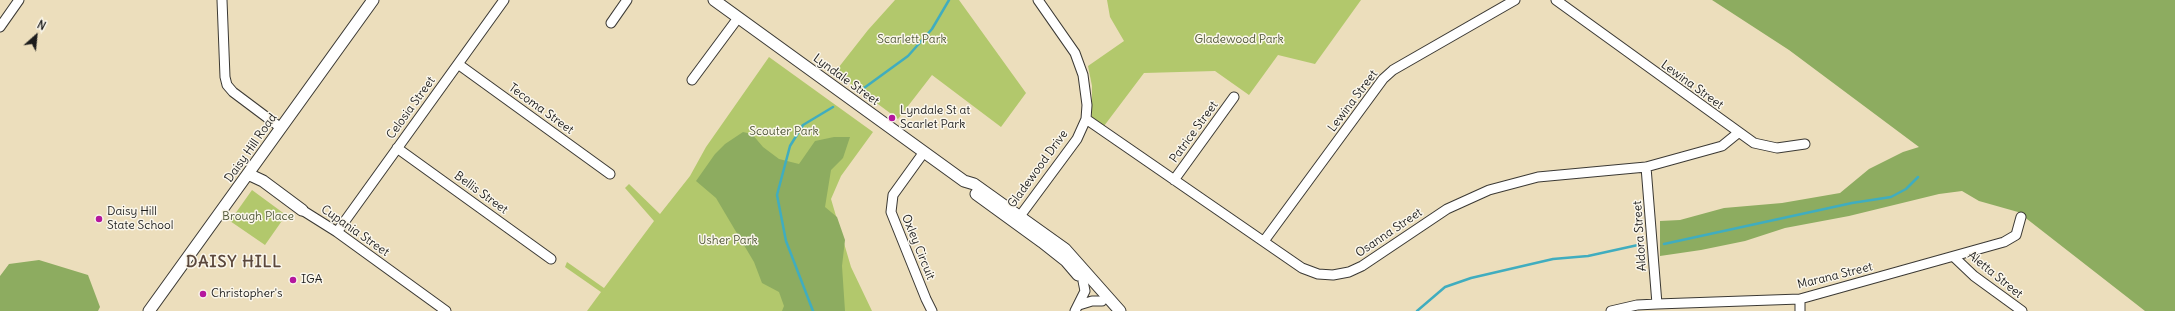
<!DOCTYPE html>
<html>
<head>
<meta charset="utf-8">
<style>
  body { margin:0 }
  #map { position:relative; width:2175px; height:311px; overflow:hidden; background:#ecdebc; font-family:Delius,sans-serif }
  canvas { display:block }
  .north { position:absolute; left:16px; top:16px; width:40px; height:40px; -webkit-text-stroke:3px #fbf7ec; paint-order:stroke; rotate:27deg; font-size:11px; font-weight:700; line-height:16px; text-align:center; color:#1c1c1c }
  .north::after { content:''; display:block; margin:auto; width:14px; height:18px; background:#1c1c1c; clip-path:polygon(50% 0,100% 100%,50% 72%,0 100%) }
</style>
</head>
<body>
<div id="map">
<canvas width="2175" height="311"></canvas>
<div class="north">N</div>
</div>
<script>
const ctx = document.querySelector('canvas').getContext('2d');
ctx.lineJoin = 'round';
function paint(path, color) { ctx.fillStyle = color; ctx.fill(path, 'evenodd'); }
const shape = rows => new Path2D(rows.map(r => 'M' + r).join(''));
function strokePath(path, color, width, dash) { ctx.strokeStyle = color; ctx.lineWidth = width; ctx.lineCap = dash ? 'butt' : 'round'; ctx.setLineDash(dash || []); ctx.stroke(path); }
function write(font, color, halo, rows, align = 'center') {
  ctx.font = font + ' Delius,sans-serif'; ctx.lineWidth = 3; ctx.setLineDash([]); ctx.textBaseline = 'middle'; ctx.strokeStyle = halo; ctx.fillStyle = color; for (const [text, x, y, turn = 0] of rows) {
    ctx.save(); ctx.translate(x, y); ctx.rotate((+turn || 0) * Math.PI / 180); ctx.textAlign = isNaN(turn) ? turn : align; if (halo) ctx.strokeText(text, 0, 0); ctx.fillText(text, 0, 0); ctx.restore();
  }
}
paint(shape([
  [895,0,959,0,1026,93,1001,127,932,75,898,119,835,72,868,30],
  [1107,0,1361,0,1315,64,1278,55,1249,95,1215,71,1144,73,1104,126,1092,117,1092,86,1088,66,1124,41,1110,17],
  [769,57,873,132,841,176,831,199,851,267,872,311,587,311,601,292,565,267,567,262,604,288,654,221,625,188,629,184,660,214,690,176,706,147],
  [252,190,286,215,265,245,230,221]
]), '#b2c86c');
paint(shape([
  [1712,0,2175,0,2175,311,2145,311,2018,212,1979,201,1962,191,1939,194,1849,216,1785,228,1745,241,1701,250,1660,256,1660,221,1680,220,1724,208,1782,203,1840,193,1869,169,1903,152,1919,147,1789,50],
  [743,132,752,134,763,147,779,159,799,164,815,141,834,137,850,137,843,158,831,170,825,207,837,217,845,240,842,266,845,311,782,311,784,306,779,292,762,283,754,262,716,198,696,181,715,154,725,144],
  [39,260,88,275,100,307,98,311,0,311,0,276,9,264]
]), '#8dac60');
strokePath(shape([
  [864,88,908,56,932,29,949,0],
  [1664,244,1852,203,1891,197,1906,189,1918,177],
  [813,311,786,241,777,195,790,146,803,125,833,107],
  [1417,311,1445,287,1471,278,1553,259,1588,256,1638,245]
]), '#40adbf', 2.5);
const minor = shape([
  [222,0,225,77,227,85,233,92,281,128],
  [1556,0,1754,143,1777,148,1805,144],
  [611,23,627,0],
  [0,27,19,0],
  [458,64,610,174],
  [692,80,738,18],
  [1086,119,1302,268,1318,274,1333,275,1349,272,1362,266,1447,209,1489,190,1538,177,1646,167,1722,146,1738,133],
  [397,148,551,259],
  [924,152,893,195,891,212,926,299,932,311],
  [1646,167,1657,304],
  [1174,180,1234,97],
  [302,210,337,232,446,311],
  [1020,216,1077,139,1086,119,1087,105,1083,75,1075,53,1038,0],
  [337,232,504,0],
  [1264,241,1383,79,1393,70,1515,0],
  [1954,257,1974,276,2022,311],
  [1800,299,1800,311],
  [1079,305,1092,301,1102,301],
  [1075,311,1085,291,1083,281],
  [1611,311,1637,305,1657,304,1800,299,2004,242,2016,235,2021,217]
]);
const tertiary = shape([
  [714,0,964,181,974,184,1065,249,1120,311],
  [248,174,263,181,302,210],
  [976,194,1042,242,1066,261,1078,275],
  [149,311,373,0]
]);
strokePath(minor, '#3b3934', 11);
strokePath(tertiary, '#3b3934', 13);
strokePath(minor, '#fff', 9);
strokePath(tertiary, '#fff', 11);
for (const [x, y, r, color] of [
  [892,118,4,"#b5179e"],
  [99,219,4,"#b5179e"],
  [293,280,4,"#b5179e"],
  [203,294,4,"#b5179e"]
]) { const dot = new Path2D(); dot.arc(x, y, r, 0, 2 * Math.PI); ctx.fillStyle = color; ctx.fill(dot); strokePath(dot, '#fbf7ec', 1.5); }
write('12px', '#505838', '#fbf7ec', [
  ["Scarlett Park",912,40],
  ["Gladewood Park",1239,40],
  ["Scouter Park",784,132],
  ["Brough Place",258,217],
  ["Usher Park",728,241]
]);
write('12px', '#1c1c1c', '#fbf7ec', [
  ["Lyndale Street",846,80,36],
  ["Lewina Street",1692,85,36],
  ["Lewina Street",1353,101,-53],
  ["Celosia Street",411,108,-54],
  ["Tecoma Street",541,109,36],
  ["Patrice Street",1194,132,-54],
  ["Daisy Hill Road",251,148,-55],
  ["Gladewood Drive",1038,169,-54],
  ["Bellis Street",481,193,36],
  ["Cupania Street",355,231,35],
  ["Osanna Street",1389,233,-34],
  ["Aldora Street",1640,236,-94],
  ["Oxley Circuit",918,247,68],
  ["Aletta Street",1995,275,39],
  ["Marana Street",1835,276,-14]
]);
write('12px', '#1c1c1c', '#fbf7ec', [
  ["Lyndale St at",900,111],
  ["Scarlet Park",900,125],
  ["Daisy Hill",107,212],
  ["State School",107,226],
  ["IGA",301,280],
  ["Christopher's",211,294]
], 'left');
ctx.letterSpacing = '1px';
write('bold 16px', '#5b483d', '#fbf7ec', [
  ["DAISY HILL",234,262]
]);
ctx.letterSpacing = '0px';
</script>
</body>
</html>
